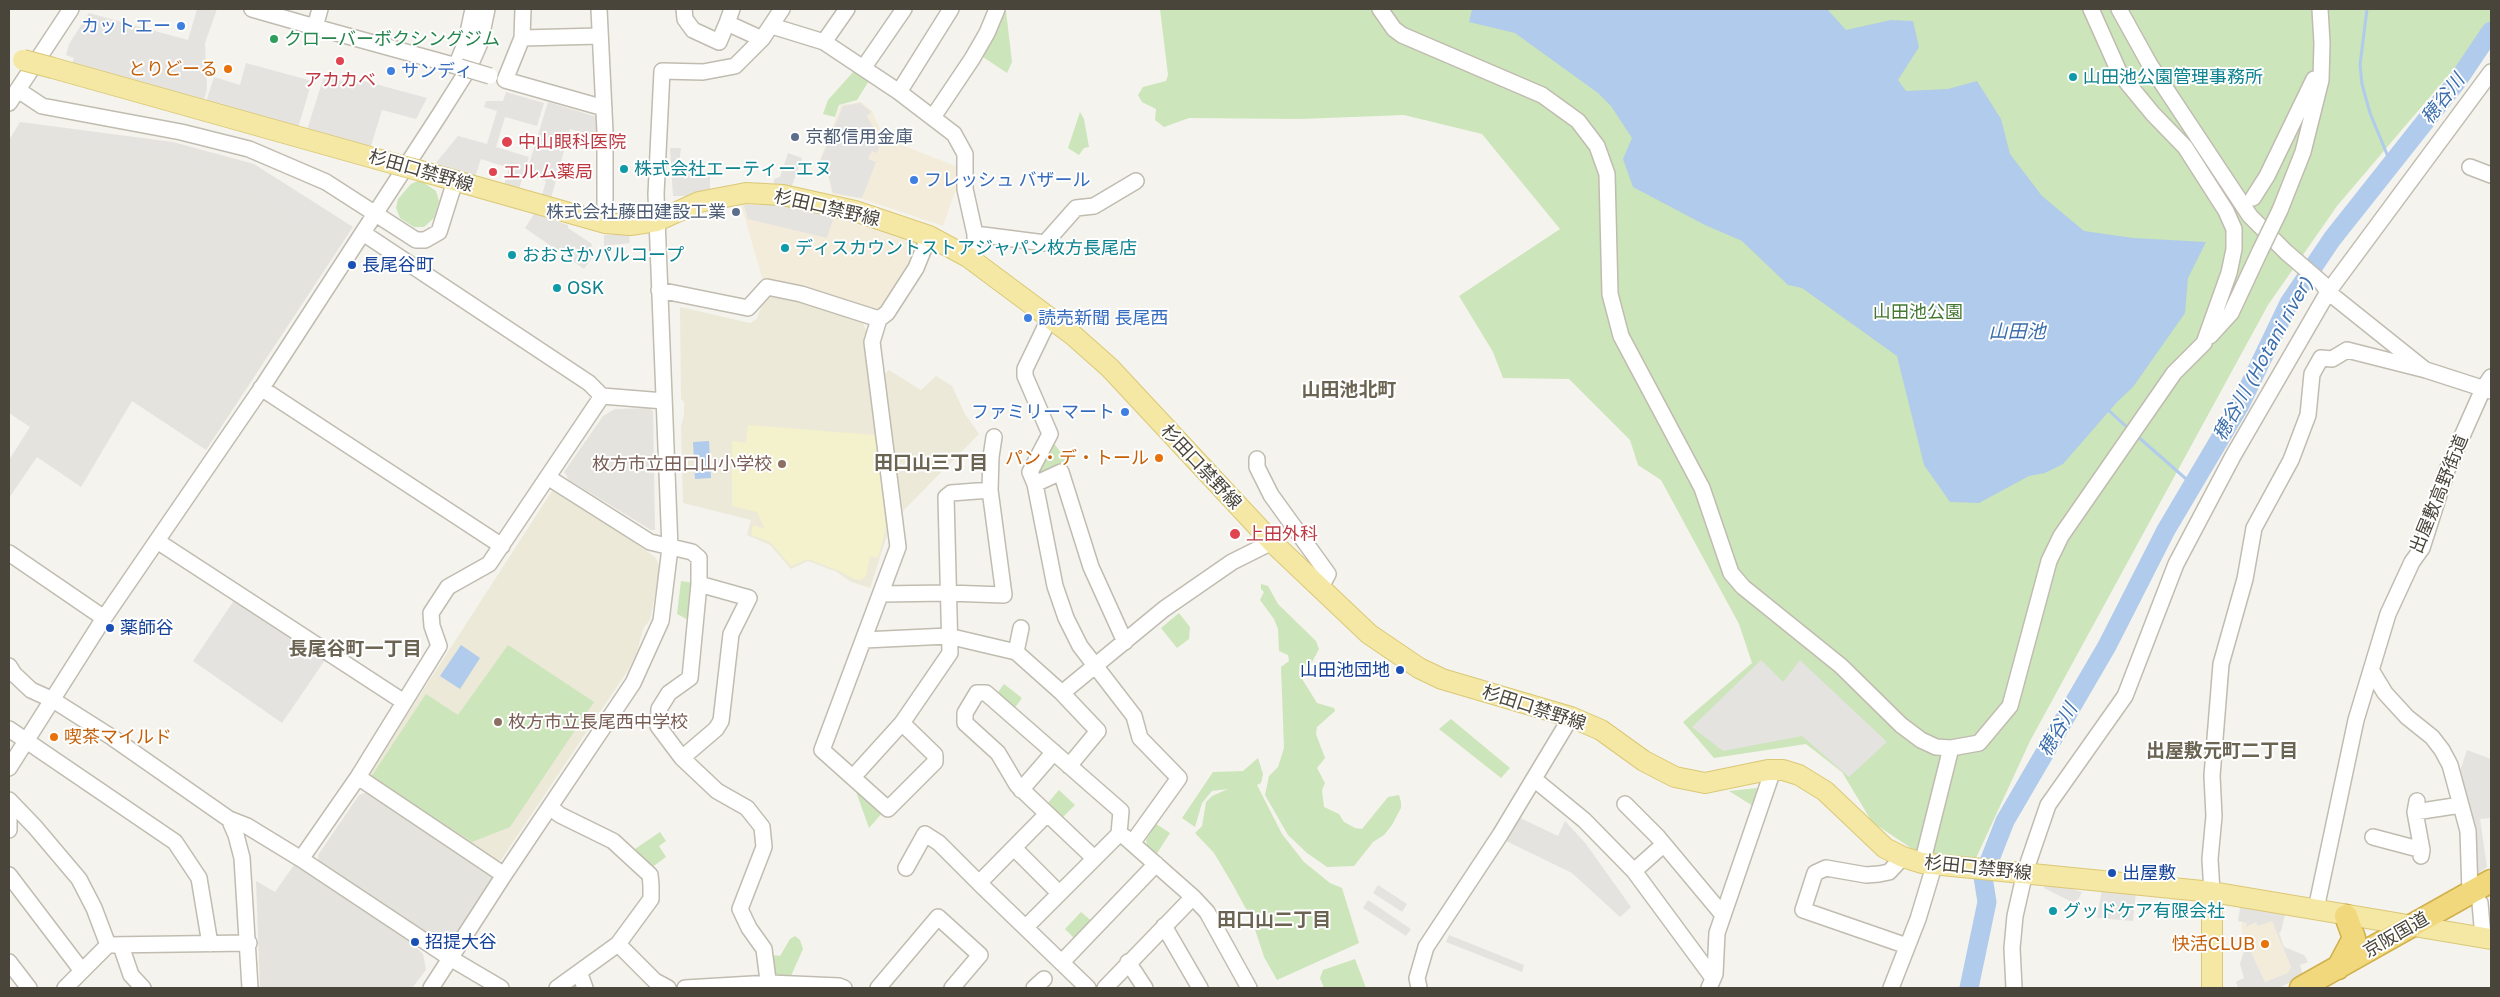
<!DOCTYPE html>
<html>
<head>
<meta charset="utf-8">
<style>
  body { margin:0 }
  #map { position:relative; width:2500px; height:997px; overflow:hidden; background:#f5f3ed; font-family:"Golos Text",sans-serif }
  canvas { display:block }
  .frame { position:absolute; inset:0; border:10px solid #49453b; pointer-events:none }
</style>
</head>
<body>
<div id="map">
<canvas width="2500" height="997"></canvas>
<div class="frame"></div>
</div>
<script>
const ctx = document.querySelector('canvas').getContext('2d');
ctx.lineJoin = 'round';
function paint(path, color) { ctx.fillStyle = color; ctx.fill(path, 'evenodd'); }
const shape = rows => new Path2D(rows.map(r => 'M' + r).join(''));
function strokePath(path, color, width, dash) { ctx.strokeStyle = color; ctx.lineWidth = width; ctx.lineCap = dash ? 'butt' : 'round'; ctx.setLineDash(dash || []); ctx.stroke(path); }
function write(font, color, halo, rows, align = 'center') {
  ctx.font = font + ' "Golos Text","Noto Sans JP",sans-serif'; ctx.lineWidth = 4; ctx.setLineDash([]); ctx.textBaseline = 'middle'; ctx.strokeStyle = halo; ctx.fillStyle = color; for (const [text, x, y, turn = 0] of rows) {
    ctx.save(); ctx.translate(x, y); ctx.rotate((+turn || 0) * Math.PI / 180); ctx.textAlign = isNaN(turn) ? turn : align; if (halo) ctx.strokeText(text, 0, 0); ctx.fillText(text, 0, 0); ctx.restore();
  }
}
paint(shape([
  [861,102,872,111,884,138,963,169,943,226,863,199,832,194,828,176,816,170,841,105],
  [760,203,816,211,853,220,920,243,909,270,883,311,876,313,764,285,741,204],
  [2286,910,2281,931,2279,933,2284,947,2304,955,2308,962,2300,965,2303,975,2279,988,2238,988,2236,982,2244,978,2240,964,2246,945,2241,928,2242,922,2238,921]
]), '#f4ecdb');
paint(shape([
  [20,122,173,142,254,164,353,227,206,450,132,401,81,487,37,457,9,498,9,460,30,427,9,413,9,140],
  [649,408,653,411,655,530,651,530,569,480,564,472,603,416,615,409],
  [367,792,494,876,446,948,319,864,318,855,359,795],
  [294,865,407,939,423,954,426,970,412,988,260,988,256,881,275,892]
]), '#e5e3de');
paint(shape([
  [772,296,799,300,862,319,866,331,889,529,870,588,851,582,837,572,808,561,791,569,770,545,747,535,751,520,683,503,681,426,684,416,684,402,681,399,680,307,750,323,757,319,763,301],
  [889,370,921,390,936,376,952,386,965,414,979,434,903,511,883,378,884,374],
  [552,491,560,491,655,557,659,565,658,579,650,620,643,629,637,652,628,670,501,860,493,863,371,781,369,774]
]), '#ece9d8');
paint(shape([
  [1160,9,2491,9,2491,20,2486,31,2337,206,2268,305,2030,741,1976,858,1917,852,1872,822,1842,772,1806,744,1714,758,1683,722,1752,663,1739,624,1661,480,1638,465,1630,440,1569,379,1503,378,1493,352,1459,296,1560,229,1482,134,1404,115,1300,119,1189,118,1164,127,1155,120,1156,109,1142,102,1138,95,1143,87,1166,81,1168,75],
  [1001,11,1006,11,1012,62,1007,73,980,55],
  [854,71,869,81,857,100,839,105,835,117,823,114,828,100],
  [1080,112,1084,119,1089,147,1084,148,1079,155,1068,148],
  [420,180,436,191,439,201,434,218,424,227,414,227,400,218,396,208,398,199,411,184],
  [1053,442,1067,461,1037,477,1033,471],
  [681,581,695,583,692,622,677,614],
  [1261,584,1268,586,1278,604,1316,641,1319,649,1311,664,1300,667,1299,674,1317,703,1334,708,1335,711,1317,727,1316,734,1325,758,1317,768,1325,783,1322,790,1324,807,1339,814,1344,822,1355,828,1362,829,1388,797,1399,795,1401,802,1401,808,1392,825,1384,835,1373,842,1354,866,1327,867,1307,853,1288,835,1265,795,1269,776,1278,767,1284,748,1281,667,1289,661,1288,655,1279,651,1278,629,1274,619,1260,600,1264,592,1261,589],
  [1179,613,1190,627,1189,639,1177,648,1161,628],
  [508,645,594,702,510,827,472,842,371,777,426,694,458,715],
  [1004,684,1022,698,1014,709,995,696],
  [1451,719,1510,768,1501,778,1439,729],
  [1258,758,1263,774,1261,783,1257,785,1282,834,1304,862,1330,883,1342,888,1359,943,1277,980,1264,957,1252,920,1233,885,1214,853,1195,833,1202,826,1206,802,1212,796,1228,789,1212,791,1202,803,1195,827,1182,818,1213,772,1243,771],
  [854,786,883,812,869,828],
  [1757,788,1753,806,1729,791],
  [1059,790,1075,805,1062,818,1047,804],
  [1156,824,1170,833,1156,855,1148,849,1146,840],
  [660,832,666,841,659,846,666,857,651,868,635,849],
  [1081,912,1094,923,1077,941,1065,929],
  [795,936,800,940,803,949,790,978,773,978,770,955,780,956,790,939],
  [1355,959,1366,988,1324,988,1320,978,1323,970]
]), '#cce5ba');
paint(shape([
  [748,425,876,435,886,528,878,558,870,556,866,576,861,580,854,579,839,571,808,559,791,566,770,542,751,535,753,525,765,529,757,512,732,506,732,441,746,443]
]), '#f4f1cd');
paint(shape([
  [197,9,217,9,205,43,207,89,204,100,72,63,74,58,66,55,69,44,89,13,188,40],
  [246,63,312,81,298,128,206,102,214,77,240,85],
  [324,76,351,84,353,78,427,98,416,119,382,110,370,149,307,130],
  [506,92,544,103,537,126,505,117,496,147,529,157,519,189,504,185,509,168,481,159,475,177,435,164,458,136,487,144,497,111,484,107,486,101,503,101],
  [548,102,597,117,597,137,570,129,551,198,542,195,546,181,526,174],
  [860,103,871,112,867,116,881,142,877,153,872,151,868,159,876,162,862,198,833,193,828,174,817,169,843,106],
  [75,131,173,144,212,169,208,175,172,152,74,140],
  [670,148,681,148,678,173,710,172,710,191,690,196,673,196],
  [788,153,802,158,790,191,773,189,774,179,780,177],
  [254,167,324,213,306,226,236,180],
  [744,205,780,205,834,217,827,238,748,219],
  [534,214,568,225,568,228,592,244,590,252,594,255,584,269,525,228],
  [629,234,630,243,604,246,604,235],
  [235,599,325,660,282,723,193,661],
  [1761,660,1783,682,1800,660,1887,742,1849,777,1802,736,1723,751,1692,727],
  [2467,750,2491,759,2491,818,2480,819,2487,867,2475,876,2457,780],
  [1518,817,1558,836,1565,821,1586,844,1631,907,1620,917,1572,873,1506,841],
  [1378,885,1407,904,1402,912,1373,893],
  [2045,886,2066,887,2082,892,2076,904,2044,888],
  [2102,889,2136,893,2133,921,2097,918],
  [1368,900,1411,929,1406,936,1363,908],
  [2241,902,2286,910,2281,931,2279,933,2284,947,2304,955,2308,962,2300,965,2303,975,2279,988,2238,988,2236,982,2244,978,2240,964,2246,945,2242,933,2265,982,2288,973,2291,967,2272,921,2258,926,2256,922,2246,927,2247,923,2238,921],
  [1449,935,1524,965,1522,972,1446,942]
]), '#e4e3e0');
paint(shape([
  [1472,9,1827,9,1846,30,1891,20,1913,21,1919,47,1898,80,1906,91,1948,89,1977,81,2001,119,2010,154,2042,196,2084,231,2133,238,2206,242,2188,278,2185,313,2133,387,2117,402,2063,464,2045,473,2029,476,1979,503,1950,502,1924,465,1897,356,1802,288,1788,285,1742,241,1705,225,1633,187,1623,159,1632,138,1611,106,1598,93,1515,33,1469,22],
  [709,441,711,478,695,479,693,442],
  [461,645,480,658,460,689,440,676]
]), '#b0cbeb');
strokePath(shape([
  [2367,9,2360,65,2362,84,2370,113,2391,164],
  [2106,408,2129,429],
  [2136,435,2193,485]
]), '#b0cbeb', 3);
strokePath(shape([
  [1969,988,1987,902,1983,877,2005,821,2107,646,2166,530,2240,405,2289,303,2332,239,2458,80,2491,31]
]), '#b0cbeb', 19);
const minor = shape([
  [252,9,315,27,320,9],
  [523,9,522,38,505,80,604,108],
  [599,9,605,132,605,223],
  [684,9,685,19,693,30,719,42,727,23],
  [732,9,727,23,762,39],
  [1380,9,1394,29,1402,35,1542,95,1578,121,1597,146,1607,174,1610,294,1621,336,1702,488,1731,573,1743,587,1841,666,1901,725,1921,740,1936,747,1951,748,1979,743,2010,706,2049,561,2061,536,2174,373,2204,343,2229,273,2234,249,2234,229,2226,211,2185,147,2153,114,2120,74,2091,9],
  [2119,9,2150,65,2250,216,2286,252,2322,283,2328,292,2423,368],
  [772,26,824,42,899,92,954,134,965,154,965,189,975,234,975,243,968,257],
  [315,27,460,67],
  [522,38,600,36],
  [824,42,847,9],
  [456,66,466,42,473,9],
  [864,67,904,9],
  [18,90,42,106,181,132,249,149,326,182,416,240,425,240,439,232,455,181],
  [899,92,951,9],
  [9,103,71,9],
  [933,117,972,59,987,33,997,9],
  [2470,167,2491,175],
  [2253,198,2267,176,2314,79],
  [2280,210,2303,152,2321,80,2322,43,2320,9],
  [975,234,1045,243,1076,208,1094,206,1136,181],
  [659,290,748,308,767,287,801,294,879,319],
  [2210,336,2231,313,2260,251],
  [261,388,502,546],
  [602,396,664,401],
  [1257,459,1257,467,1271,495,1328,574,1321,587],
  [549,478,650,542,692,552,699,558,699,584,690,678,669,693,659,709,658,726,682,758,717,791,747,808,762,827,764,847,740,909,749,928,764,949,769,988],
  [1035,484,1030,472,1050,434,1025,376,1025,369,1050,317],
  [157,541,404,702],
  [9,553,104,618],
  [881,594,948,593,1004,595,990,490,991,457,994,437],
  [864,640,948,636,1016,652,1062,693,1098,731,1069,766],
  [1125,642,1091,567,1061,472,1035,484,1055,586,1066,618,1080,646,1134,716,1140,738,1179,778,1133,842],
  [1016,652,1021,628],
  [9,666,14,674,31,690,53,700,113,738,229,819,247,826,301,859,450,958,501,988],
  [2371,670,2385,693,2407,717,2432,737,2442,750,2450,765,2468,831,2470,892],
  [1062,693,1164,609,1232,562,1272,542],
  [902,723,935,755,935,762,888,809,822,750,898,547,872,342,879,319,887,313,916,268,929,236],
  [9,729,175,842,199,878,210,944],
  [682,758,716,729,721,721,731,634,749,598,699,584],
  [9,768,104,618,263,386,440,114,469,68,480,43,487,9],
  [854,776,902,723,950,653,946,497,951,493,990,490],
  [358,777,504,875],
  [1534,779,1584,820,1634,871,1713,978],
  [1021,790,1054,752],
  [9,800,35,827,79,879,94,908,108,945,249,943],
  [2417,801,2415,812,2422,850,2421,856],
  [1625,804,1657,836,1723,915],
  [551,808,560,815,613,841,650,875,651,885,651,899,618,944,557,988],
  [2415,812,2461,805],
  [1047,814,979,883,1088,988],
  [9,819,9,830],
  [229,819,236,835,242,858,250,988],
  [1125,837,1193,897,1207,912,1249,988],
  [2373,837,2422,850],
  [1014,848,1059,893],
  [1924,856,1951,748],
  [1903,857,1889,872,1879,874,1866,875,1826,868,1815,873,1803,910,1907,946],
  [301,859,358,777,439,646,432,626,431,613,448,587,489,564,602,396,589,383,363,233],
  [906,868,925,834,939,843,979,883],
  [1634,871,1662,846],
  [9,875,82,971],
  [2212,892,2210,859,2214,816,2212,776,2221,664,2245,579,2254,528,2291,460,2308,415,2312,374,2321,358,2332,359,2347,350,2426,370,2491,391],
  [2480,903,2483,937],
  [2316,909,2356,720,2388,614,2412,562,2422,548,2447,470,2483,389,2491,377],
  [1164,926,1200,988],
  [1026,927,1119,834,1121,811,986,693,977,693,965,713,965,723,998,753,1017,785,1094,858],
  [618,944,655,981,668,988],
  [121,946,131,975,143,988],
  [9,962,29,988],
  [1062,962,1156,864],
  [1128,962,1145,988],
  [580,974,585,988],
  [65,988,108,945],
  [431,988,504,875,633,683,661,621,670,548,656,194,662,71,703,72,735,66,762,39,782,9],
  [685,988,770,983,839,986,844,988],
  [878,988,938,917,980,955,952,988],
  [1034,988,1044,979],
  [1105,988,1193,897],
  [1419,988,1417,978,1426,947,1500,835,1571,717],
  [1709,988,1715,974,1717,933,1773,770],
  [1891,988,1918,919,1934,866],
  [2014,988,2012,948,2015,916,2025,872,2048,805,2125,696,2176,564,2233,456,2328,292,2491,72]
]);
const major = shape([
  [53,68,395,164],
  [421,171,605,223,630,225,657,221,699,202,746,193,783,195,855,211,929,236,968,257,1074,336,1110,368,1272,542,1369,634,1419,668,1442,679,1571,717,1601,730,1644,761,1675,777,1705,783,1768,770,1783,770,1799,775,1825,791,1885,848,1903,857,1922,863,2212,892,2491,939],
  [2212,988,2212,892]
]);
const highway = shape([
  [2338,968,2354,938,2346,916],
  [2301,988,2491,881]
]);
strokePath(minor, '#c0bcb0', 18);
strokePath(major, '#dac876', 22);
strokePath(highway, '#d0b04b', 25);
strokePath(minor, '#fff', 15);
strokePath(major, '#f5e8a5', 20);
strokePath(highway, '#f1d87c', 22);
const minorBridge = shape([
  [460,67,490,76],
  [2260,251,2280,210]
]);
const majorBridge = shape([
  [23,60,53,68],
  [395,164,421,171]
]);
strokePath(minorBridge, '#c0bcb0', 18, []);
strokePath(majorBridge, '#dac876', 22, []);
strokePath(minorBridge, '#fff', 15);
strokePath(majorBridge, '#f5e8a5', 20);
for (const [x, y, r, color] of [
  [181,26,5,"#3f7fe0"],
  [274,39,5,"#2e9e5b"],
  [340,61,5,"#e0444e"],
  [228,69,5,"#e8710a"],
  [391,71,5,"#3f7fe0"],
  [2073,77,5,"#0f9aa8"],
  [795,137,5,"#5c6f8a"],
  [507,142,6,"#e0444e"],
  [624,169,5,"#0f9aa8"],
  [493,172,5,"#e0444e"],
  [914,180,5,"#3f7fe0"],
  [736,212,5,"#5c6f8a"],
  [785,248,5,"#0f9aa8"],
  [512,255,5,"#0f9aa8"],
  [352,265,5,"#1a4fb4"],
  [557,288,5,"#0f9aa8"],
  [1028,318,5,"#3f7fe0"],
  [1125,412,5,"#3f7fe0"],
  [1159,458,5,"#e8710a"],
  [782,464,5,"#8d6e63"],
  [1235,534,6,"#e0444e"],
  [110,628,5,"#1a4fb4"],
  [1400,670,5,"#1a4fb4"],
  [498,722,5,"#8d6e63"],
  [54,737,5,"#e8710a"],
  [2112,873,5,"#1a4fb4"],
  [2053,911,5,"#0f9aa8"],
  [415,942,5,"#1a4fb4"],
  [2265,944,5,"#e8710a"]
]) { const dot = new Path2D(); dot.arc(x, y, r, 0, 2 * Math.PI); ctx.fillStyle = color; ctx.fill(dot); strokePath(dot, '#fff', 2); }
write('18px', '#366cbe', '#fff', [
  ["カットエー",171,26,"right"],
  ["サンディ",401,71],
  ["フレッシュ バザール",924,180],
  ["読売新聞 長尾西",1038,318],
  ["ファミリーマート",1115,412,"right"]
], 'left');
write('18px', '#27864d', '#fff', [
  ["クローバーボクシングジム",284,39]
], 'left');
write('18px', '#c56008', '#fff', [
  ["とりどーる",218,69],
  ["パン・デ・トール",1149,458],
  ["喫茶マイルド",64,737,"left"],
  ["快活CLUB",2255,944]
], 'right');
write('18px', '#0d838f', '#fff', [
  ["山田池公園管理事務所",2083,77],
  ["株式会社エーティーエヌ",634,169],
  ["ディスカウントストアジャパン枚方長尾店",795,248],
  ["おおさかパルコープ",522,255],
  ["OSK",567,288],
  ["グッドケア有限会社",2063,911]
], 'left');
write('18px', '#be3a42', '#fff', [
  ["アカカベ",340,80,"center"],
  ["中山眼科医院",518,142],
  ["エルム薬局",503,172],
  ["上田外科",1246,534]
], 'left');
write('18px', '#4e5e75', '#fff', [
  ["京都信用金庫",805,137],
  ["株式会社藤田建設工業",726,212,"right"]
], 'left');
write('18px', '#49453b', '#fff', [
  ["杉田口禁野線",421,171,16],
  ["杉田口禁野線",827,208,13],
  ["杉田口禁野線",1201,467,47],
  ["出屋敷高野街道",2439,494,-68],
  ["杉田口禁野線",1534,708,18],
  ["杉田口禁野線",1978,868,6],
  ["京阪国道",2396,935,-30]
]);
write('18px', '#164399', '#fff', [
  ["長尾谷町",362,265],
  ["薬師谷",120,628],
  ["山田池団地",1390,670,"right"],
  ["出屋敷",2122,873],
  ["招提大谷",425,942]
], 'left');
write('18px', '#447732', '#fff', [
  ["山田池公園",1918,312]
]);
write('18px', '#785e54', '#fff', [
  ["枚方市立田口山小学校",772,464],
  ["枚方市立長尾西中学校",508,722,"left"]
], 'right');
write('italic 19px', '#3c6fac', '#fff', [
  ["穂谷川",2443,99,-52],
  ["山田池",2017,332],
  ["穂谷川 (Hotani river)",2263,359,-61],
  ["穂谷川",2058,730,-60]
]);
write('bold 19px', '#6b6453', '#fff', [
  ["山田池北町",1349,390],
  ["田口山三丁目",931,463],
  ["長尾谷町一丁目",355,649],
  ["出屋敷元町二丁目",2222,751],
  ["田口山二丁目",1274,920]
]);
</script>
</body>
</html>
